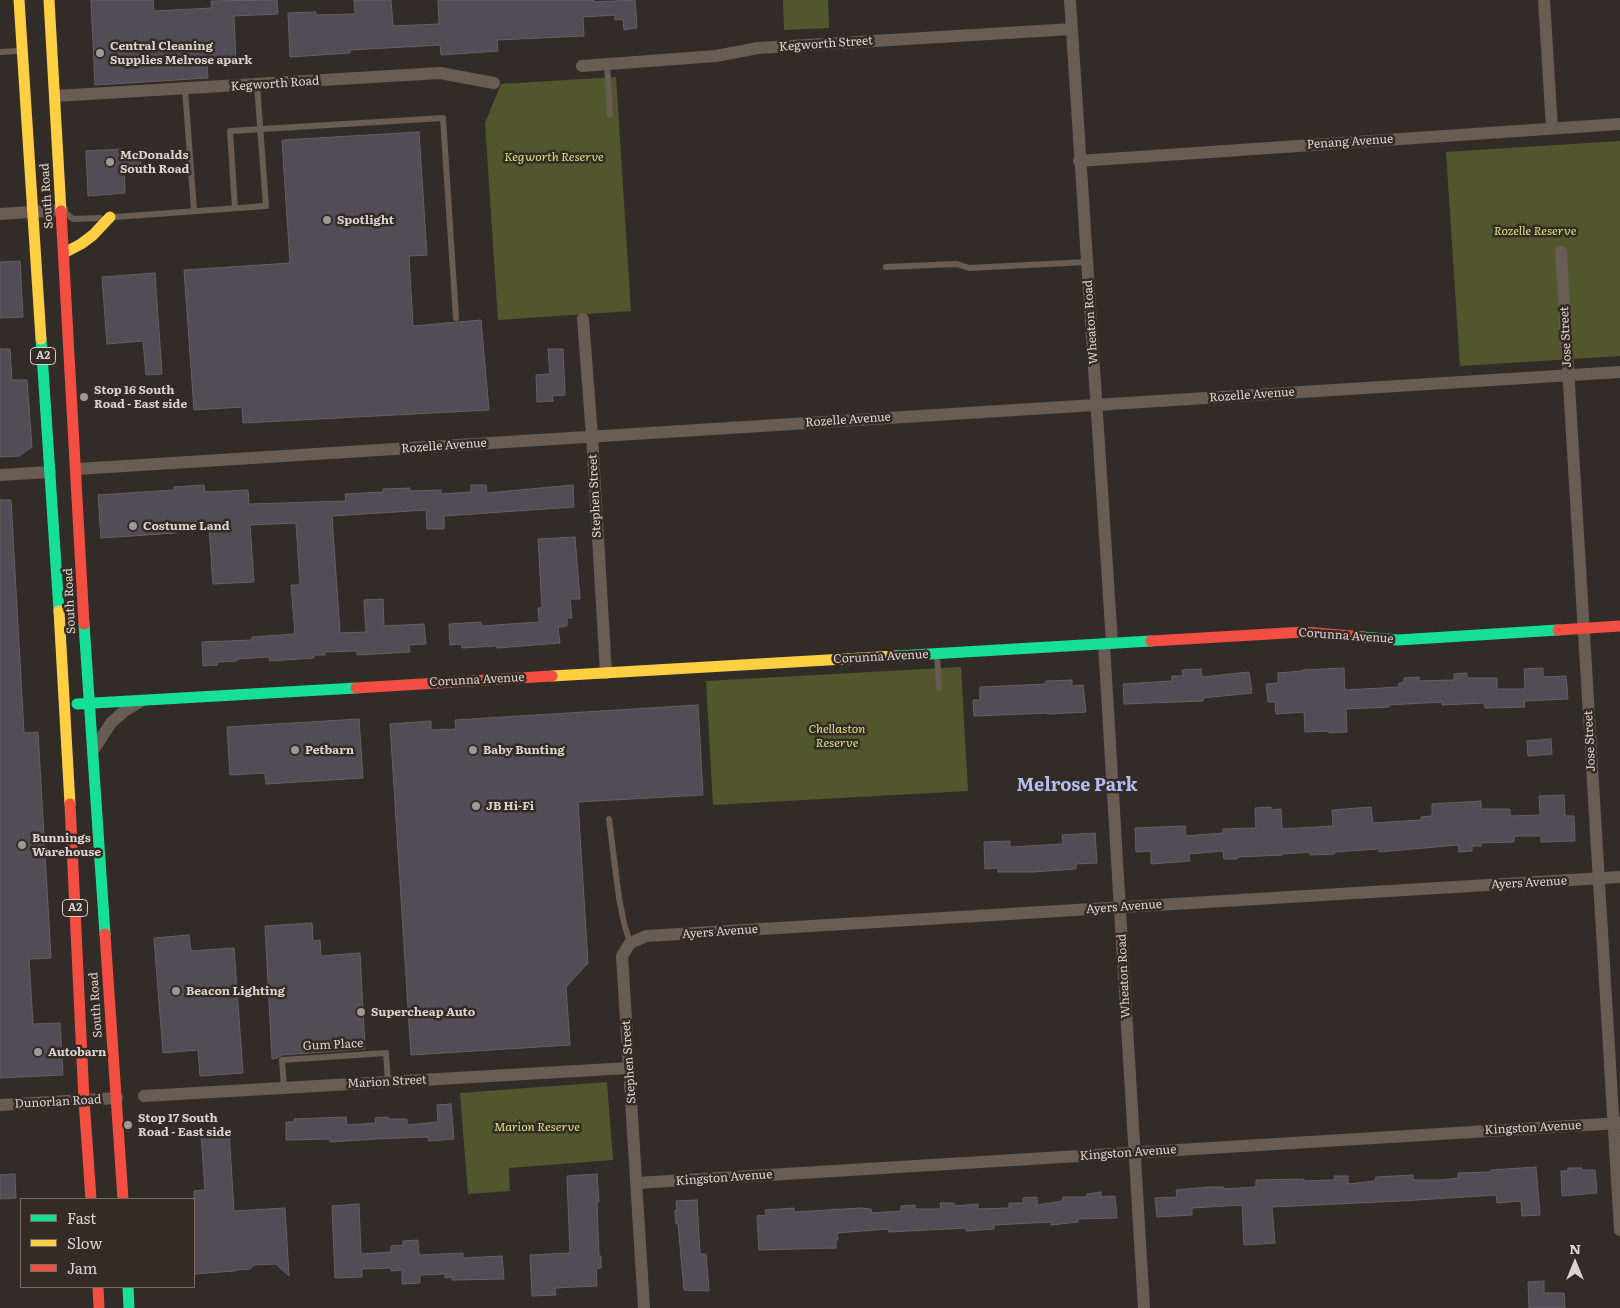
<!DOCTYPE html>
<html>
<head>
<meta charset="utf-8">
<style>
  body { margin:0 }
  #map { position:relative; width:1620px; height:1308px; overflow:hidden; background:#322c28; font-family:Literata,serif }
  canvas { display:block }
  .legend { position:absolute; left:20px; top:1198px; width:175px; height:90px; box-sizing:border-box; background:#362b24; border:1px solid #786e68; margin:0; padding:6px 9px; list-style:none; font-size:15px; color:#dad3cf }
  .legend li { display:flex; align-items:center; gap:10px; height:25px }
  .legend b { width:25px; border:1px solid #786e68 }
  .north { position:absolute; left:1550px; top:1238px; width:50px; height:50px; -webkit-text-stroke:4px #362b24; paint-order:stroke; rotate:0deg; font-size:14px; font-weight:700; line-height:20px; text-align:center; color:#dad3cf }
  .north::after { content:''; display:block; margin:auto; width:18px; height:22px; background:#dad3cf; clip-path:polygon(50% 0,100% 100%,50% 72%,0 100%) }
</style>
</head>
<body>
<div id="map">
<canvas width="1620" height="1308"></canvas>
<ul class="legend">
<li><b style="height:6px;background:#16e098"></b>Fast</li>
<li><b style="height:6px;background:#ffcf43"></b>Slow</li>
<li><b style="height:6px;background:#f24e42"></b>Jam</li>
</ul>
<div class="north">N</div>
</div>
<script>
const ctx = document.querySelector('canvas').getContext('2d');
ctx.lineJoin = 'round';
function paint(path, color) { ctx.fillStyle = color; ctx.fill(path, 'evenodd'); }
const shape = rows => new Path2D(rows.map(r => 'M' + r).join(''));
function strokePath(path, color, width, dash) { ctx.strokeStyle = color; ctx.lineWidth = width; ctx.lineCap = dash ? 'butt' : 'round'; ctx.setLineDash(dash || []); ctx.stroke(path); }
function write(font, color, halo, rows, align = 'center') {
  ctx.font = font + ' Literata,serif'; ctx.lineWidth = 5; ctx.setLineDash([]); ctx.textBaseline = 'middle'; ctx.strokeStyle = halo; ctx.fillStyle = color; for (const [text, x, y, turn = 0] of rows) {
    ctx.save(); ctx.translate(x, y); ctx.rotate((+turn || 0) * Math.PI / 180); ctx.textAlign = isNaN(turn) ? turn : align; if (halo) ctx.strokeText(text, 0, 0); ctx.fillText(text, 0, 0); ctx.restore();
  }
}
paint(shape([
  [783,0,828,0,829,28,784,30],
  [616,77,631,311,498,320,485,123,501,84],
  [1620,141,1620,356,1460,366,1446,152],
  [961,667,968,791,713,805,706,681],
  [607,1082,613,1160,509,1168,510,1191,468,1194,460,1093]
]), '#51562d');
const building = shape([
  [91,0,153,0,154,11,212,8,211,1,277,0,278,14,234,16,236,61,207,63,208,78,95,85,91,0],
  [354,0,391,0,393,26,439,24,438,0,594,0,594,2,635,0,637,28,624,30,623,19,615,20,615,15,583,17,584,36,497,40,498,51,441,55,440,45,350,50,350,53,290,57,288,13,316,12,316,15,355,14,354,0],
  [419,132,427,255,409,256,413,326,481,320,489,410,243,423,242,407,194,410,184,270,290,263,282,140,419,132],
  [121,149,121,156,140,154,141,169,124,170,125,193,88,196,86,151,121,149],
  [20,261,23,317,0,318,0,262,20,261],
  [155,273,162,374,146,375,143,341,107,344,102,277,155,273],
  [0,349,10,349,12,380,27,380,32,447,19,456,0,457,0,349],
  [548,349,563,349,565,395,552,396,553,401,537,402,536,375,550,374,548,349],
  [204,485,205,492,248,490,249,504,346,501,345,494,383,492,383,489,410,488,410,491,441,490,441,494,471,492,471,485,486,485,487,493,573,485,574,507,444,516,444,529,427,529,426,510,332,516,340,633,366,632,364,600,383,599,384,626,424,624,426,644,409,645,410,652,357,655,357,651,325,652,325,655,314,655,314,658,270,661,269,657,237,659,237,661,217,662,217,665,203,666,202,642,252,640,252,637,295,634,291,585,300,585,296,523,250,525,254,582,213,584,209,528,176,530,176,533,101,538,98,495,174,490,174,487,204,485],
  [0,500,11,500,24,733,38,732,51,958,29,959,33,1024,60,1023,63,1075,0,1078,0,500],
  [575,537,580,599,570,599,572,618,567,618,567,626,558,627,560,643,497,648,497,646,462,648,462,644,450,645,449,624,481,622,481,626,539,622,538,608,542,608,538,539,575,537],
  [1344,668,1345,690,1399,687,1399,683,1404,683,1404,678,1419,677,1419,681,1454,680,1454,674,1467,673,1467,678,1497,678,1497,689,1525,689,1524,669,1543,668,1543,677,1566,676,1568,699,1524,701,1525,707,1485,708,1484,703,1442,705,1442,702,1389,705,1389,707,1346,709,1347,732,1329,733,1329,731,1305,732,1304,712,1276,714,1275,702,1268,702,1266,684,1278,683,1278,673,1302,671,1302,670,1344,668],
  [1201,669,1202,677,1249,672,1252,693,1203,698,1203,701,1124,704,1123,684,1172,681,1172,676,1183,676,1182,670,1201,669],
  [1072,680,1072,686,1083,685,1086,712,1048,714,1048,713,974,716,973,700,980,700,980,687,1046,684,1046,681,1072,680],
  [698,705,703,795,578,802,588,963,566,987,570,1045,411,1055,390,724,431,721,431,730,456,729,455,720,698,705],
  [359,719,363,778,266,784,265,773,230,775,227,727,359,719],
  [1551,739,1552,754,1528,756,1527,741,1551,739],
  [1564,795,1565,816,1574,816,1575,841,1541,842,1541,836,1514,836,1514,842,1481,843,1481,846,1472,846,1472,851,1459,852,1458,845,1379,852,1379,849,1334,852,1335,854,1310,855,1310,852,1282,854,1282,855,1237,857,1237,859,1224,859,1223,851,1189,854,1190,861,1151,864,1151,851,1136,852,1135,828,1185,826,1186,836,1223,833,1223,829,1256,828,1255,808,1271,807,1271,810,1281,809,1282,829,1333,826,1332,810,1371,807,1373,823,1421,820,1421,817,1432,816,1432,804,1481,801,1481,809,1510,809,1510,816,1540,815,1539,796,1564,795],
  [1095,833,1097,863,1076,864,1076,869,1033,872,998,872,998,868,985,869,984,842,1010,841,1010,847,1063,844,1062,835,1095,833],
  [312,923,313,941,320,940,321,956,360,953,365,1049,282,1055,277,1058,272,1059,265,926,312,923],
  [189,935,191,951,234,948,243,1073,200,1076,198,1050,163,1053,154,938,189,935],
  [451,1104,454,1139,429,1141,428,1137,376,1139,330,1142,330,1139,286,1140,286,1122,294,1122,294,1119,346,1117,347,1125,376,1123,375,1118,388,1117,388,1119,407,1119,407,1125,438,1122,437,1105,451,1104],
  [229,1131,234,1211,285,1208,289,1276,276,1264,254,1265,250,1269,235,1270,235,1271,194,1274,194,1191,205,1190,201,1134,229,1131],
  [1536,1167,1540,1215,1522,1216,1521,1201,1497,1203,1496,1195,1401,1201,1272,1207,1275,1243,1244,1245,1242,1205,1192,1208,1192,1215,1157,1217,1155,1198,1177,1197,1176,1190,1209,1187,1224,1187,1224,1189,1256,1187,1256,1180,1304,1179,1304,1181,1335,1180,1334,1176,1348,1176,1348,1184,1375,1181,1376,1177,1413,1175,1413,1180,1441,1180,1458,1178,1458,1173,1491,1172,1491,1170,1536,1167],
  [1568,1168,1582,1168,1582,1170,1595,1170,1597,1193,1562,1196,1561,1171,1568,1171,1568,1168],
  [15,1174,16,1198,0,1199,0,1175,15,1174],
  [597,1174,599,1202,597,1202,599,1256,601,1256,601,1268,596,1269,597,1286,555,1288,556,1295,532,1296,530,1255,570,1253,567,1176,597,1174],
  [1101,1192,1101,1197,1115,1196,1117,1218,1078,1219,1078,1222,1051,1225,1051,1222,994,1225,994,1229,966,1231,966,1228,889,1232,888,1229,837,1233,838,1240,836,1240,836,1248,759,1250,757,1216,766,1215,765,1210,794,1208,794,1212,860,1208,871,1209,872,1213,901,1211,901,1206,915,1205,915,1209,941,1209,940,1203,954,1203,954,1206,978,1204,978,1209,1009,1208,1009,1203,1023,1203,1023,1198,1037,1197,1037,1205,1062,1201,1063,1197,1087,1197,1087,1194,1101,1192],
  [697,1200,700,1254,706,1254,709,1291,684,1290,678,1224,676,1224,675,1210,677,1211,676,1201,697,1200],
  [359,1204,361,1254,391,1252,391,1246,403,1245,403,1241,418,1240,419,1255,463,1253,463,1258,502,1256,504,1279,452,1280,452,1277,445,1278,445,1274,420,1275,420,1283,402,1284,402,1270,391,1271,391,1268,362,1269,362,1277,335,1278,332,1206,359,1204],
  [1544,1281,1544,1293,1564,1293,1565,1308,1529,1308,1528,1282,1544,1281]
]);
paint(building, '#514c55');
strokePath(building, '#656162', 1);
strokePath(shape([
  [0,52,17,51],
  [607,64,610,114],
  [185,89,194,210],
  [235,208,230,131,443,118,456,318],
  [67,214,73,219,100,218],
  [115,217,266,206,257,85],
  [886,267,957,264,969,268,1087,262],
  [937,655,939,688],
  [609,819,619,898,624,923,630,943],
  [284,1088,282,1060,386,1053,388,1082]
]), '#685c53', 6);
strokePath(shape([
  [1070,0,1112,643],
  [1544,0,1552,128],
  [582,66,716,56,758,48,1072,29],
  [55,96,440,73,494,83],
  [1079,161,1620,124],
  [0,214,62,210],
  [1561,252,1620,1230],
  [583,319,592,436,606,673],
  [77,469,1620,372],
  [0,475,50,472],
  [1104,644,1144,1308],
  [94,749,111,723,123,712,141,701],
  [144,1096,629,1068],
  [0,1105,117,1098],
  [637,1183,1620,1123],
  [644,1308,622,956,630,943,646,936,1620,877]
]), '#685c53', 12);
strokePath(shape([
  [41,339,59,611],
  [84,624,105,934],
  [1363,637,1398,640,1558,630],
  [896,656,1151,641],
  [77,704,356,688],
  [128,1287,129,1308]
]), '#16e098', 11);
strokePath(shape([
  [19,0,41,339],
  [49,0,61,211],
  [64,253,81,244,93,235,110,217],
  [59,611,70,804],
  [552,676,896,656]
]), '#ffcf43', 11);
strokePath(shape([
  [61,211,84,624],
  [1558,630,1620,626],
  [1151,641,1304,632,1363,637],
  [356,688,552,676],
  [70,804,84,1100,91,1199],
  [105,934,123,1199],
  [98,1287,99,1308]
]), '#f24e42', 11);
for (const [x, y, r, color] of [
  [100,53,5,"#9f9995"],
  [110,162,5,"#9f9995"],
  [327,220,5,"#9f9995"],
  [84,397,5,"#9f9995"],
  [133,526,5,"#9f9995"],
  [295,750,5,"#9f9995"],
  [473,750,5,"#9f9995"],
  [476,806,5,"#9f9995"],
  [22,845,5,"#9f9995"],
  [176,991,5,"#9f9995"],
  [361,1012,5,"#9f9995"],
  [38,1052,5,"#9f9995"],
  [128,1125,5,"#9f9995"]
]) { const dot = new Path2D(); dot.arc(x, y, r, 0, 2 * Math.PI); ctx.fillStyle = color; ctx.fill(dot); strokePath(dot, '#362b24', 2); }
for (const [x, y, w] of [
  [43,356,25],
  [75,908,25]
]) { const box = new Path2D(); box.roundRect(x - w / 2, y - 8.5, w, 17, 4); ctx.fillStyle = '#362b24'; ctx.fill(box); strokePath(box, '#dad3cf', 1); }
write('bold 11px', '#dad3cf', null, [
  ["A2",43,356],
  ["A2",75,908]
]);
write('12px', '#dad3cf', '#362b24', [
  ["Kegworth Street",826,44,-4],
  ["Kegworth Road",275,84,-4],
  ["Penang Avenue",1350,142,-4],
  ["South Road",47,196,-94],
  ["Wheaton Road",1091,322,-94],
  ["Jose Street",1566,337,-93],
  ["Rozelle Avenue",1252,395,-4],
  ["Rozelle Avenue",848,420,-4],
  ["Rozelle Avenue",444,446,-4],
  ["Stephen Street",595,496,-93],
  ["South Road",70,601,-93],
  ["Corunna Avenue",1346,636,4],
  ["Corunna Avenue",881,657,-3],
  ["Corunna Avenue",477,680,-3],
  ["Jose Street",1590,741,-93],
  ["Ayers Avenue",1529,883,-3],
  ["Ayers Avenue",1124,907,-4],
  ["Ayers Avenue",720,932,-4],
  ["Wheaton Road",1124,976,-93],
  ["South Road",96,1005,-94],
  ["Gum Place",333,1045,-3],
  ["Stephen Street",629,1062,-94],
  ["Marion Street",387,1082,-3],
  ["Dunorlan Road",58,1102,-3],
  ["Kingston Avenue",1533,1128,-3],
  ["Kingston Avenue",1128,1153,-4],
  ["Kingston Avenue",724,1178,-4]
]);
write('bold 12px', '#dad3cf', '#362b24', [
  ["Central Cleaning",110,46],
  ["Supplies Melrose apark",110,60],
  ["McDonalds",120,155],
  ["South Road",120,169],
  ["Spotlight",337,220],
  ["Stop 16 South",94,390],
  ["Road - East side",94,404],
  ["Costume Land",143,526],
  ["Petbarn",305,750],
  ["Baby Bunting",483,750],
  ["JB Hi-Fi",486,806],
  ["Bunnings",32,838],
  ["Warehouse",32,852],
  ["Beacon Lighting",186,991],
  ["Supercheap Auto",371,1012],
  ["Autobarn",48,1052],
  ["Stop 17 South",138,1118],
  ["Road - East side",138,1132]
], 'left');
write('italic 12px', '#d3e081', '#362b24', [
  ["Kegworth Reserve",554,157],
  ["Rozelle Reserve",1535,231],
  ["Chellaston",837,729],
  ["Reserve",837,743],
  ["Marion Reserve",537,1127]
]);
write('bold 18px', '#aebdf4', '#362b24', [
  ["Melrose Park",1077,786]
]);
</script>
</body>
</html>
